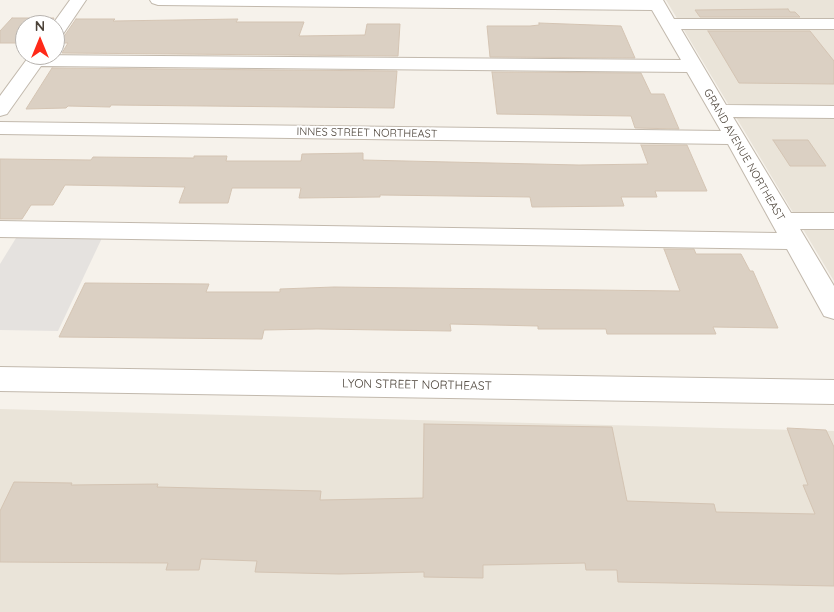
<!DOCTYPE html>
<html>
<head>
<meta charset="utf-8">
<style>
  body { margin:0 }
  #map { position:relative; width:834px; height:612px; overflow:hidden; background:#f6f2eb; font-family:Quicksand,sans-serif }
  canvas { display:block }
  .north { position:absolute; left:15px; top:15px; width:50px; height:50px; box-sizing:border-box; background:#fff; border:1px solid #b7b3af; border-radius:50%; rotate:0deg; font-size:14px; font-weight:700; line-height:20px; text-align:center; color:#4b4238 }
  .north::after { content:''; display:block; margin:auto; width:18px; height:22px; background:#ff2a19; clip-path:polygon(50% 0,100% 100%,50% 72%,0 100%) }
</style>
</head>
<body>
<div id="map">
<canvas width="834" height="612"></canvas>
<div class="north">N</div>
</div>
<script>
const ctx = document.querySelector('canvas').getContext('2d');
ctx.lineJoin = 'round';
function paint(path, color) { ctx.fillStyle = color; ctx.fill(path, 'evenodd'); }
const shape = rows => new Path2D(rows.map(r => 'M' + r).join(''));
function strokePath(path, color, width, dash) { ctx.strokeStyle = color; ctx.lineWidth = width; ctx.lineCap = dash ? 'butt' : 'round'; ctx.setLineDash(dash || []); ctx.stroke(path); }
function write(font, color, halo, rows, align = 'center') {
  ctx.font = font + ' Quicksand,sans-serif'; ctx.lineWidth = 4; ctx.setLineDash([]); ctx.textBaseline = 'middle'; ctx.strokeStyle = halo; ctx.fillStyle = color; for (const [text, x, y, turn = 0] of rows) {
    ctx.save(); ctx.translate(x, y); ctx.rotate((+turn || 0) * Math.PI / 180); ctx.textAlign = isNaN(turn) ? turn : align; if (halo) ctx.strokeText(text, 0, 0); ctx.fillText(text, 0, 0); ctx.restore();
  }
}
paint(shape([
  [666,0,834,0,834,281],
  [0,409,834,431,834,612,0,612]
]), '#eae4d9');
paint(shape([
  [16,238,102,238,58,331,0,330,0,264]
]), '#e5e2df');
const building = shape([
  [788,9,790,12,795,12,800,17,700,17,695,10,788,9],
  [12,18,54,18,50,25,25,25,25,43,0,43,0,31,12,18],
  [76,19,115,19,113,21,238,19,236,22,304,22,299,36,365,35,367,24,400,24,398,56,62,53,68,43,55,43,55,40,63,38,76,19],
  [539,23,621,26,635,58,490,57,487,26,530,26,539,25,539,23],
  [708,31,810,31,834,61,834,84,739,83,708,31],
  [52,68,397,71,394,108,111,105,110,107,68,106,66,108,26,109,52,68],
  [492,72,641,73,651,94,664,94,679,129,635,128,631,116,497,114,492,72],
  [773,140,808,140,826,166,790,166,773,140],
  [641,145,687,145,707,191,655,191,657,197,621,197,624,206,532,207,530,197,380,195,380,197,299,198,301,188,232,188,228,203,179,203,185,187,65,185,53,205,31,205,22,219,0,219,0,159,91,160,93,157,194,158,194,156,227,156,226,161,301,161,302,154,363,153,363,160,579,165,648,164,641,145],
  [664,249,694,249,696,254,741,254,750,271,753,271,778,328,713,327,716,334,607,334,606,329,538,329,538,326,450,324,451,331,317,329,264,330,262,339,59,337,85,283,209,284,206,292,280,292,280,289,334,287,680,291,664,249],
  [424,424,612,427,627,501,714,504,716,512,815,514,803,485,808,485,787,428,826,430,834,447,834,586,618,582,617,570,586,570,585,563,483,565,483,578,424,577,424,572,339,574,255,572,257,561,201,559,199,570,166,570,168,563,0,562,0,511,14,482,72,483,71,485,158,484,157,487,321,491,320,500,423,498,424,424]
]);
paint(building, '#dbd0c3');
strokePath(building, '#d4c4b3', 1);
const minor = shape([
  [70,0,86,0,61,37,55,38,55,25,52,25,70,0],
  [150,0,663,0,674,19,834,19,834,29,681,29,726,105,834,106,834,118,733,117,791,213,834,213,834,229,800,229,834,286,834,319,824,316,787,249,0,237,0,221,777,233,728,144,0,134,0,122,721,131,687,72,41,66,7,114,0,116,0,96,30,55,681,60,652,10,158,5,152,3,150,0],
  [0,367,834,380,834,404,0,391,0,367]
]);
strokePath(minor, '#c2b9ad', 2);
paint(minor, '#fff');
write('11px', '#4b4238', '#fff', [
  ["INNES STREET NORTHEAST",367,133,1],
  ["GRAND AVENUE NORTHEAST",744,155,60]
]);
write('12px', '#4b4238', '#fff', [
  ["LYON STREET NORTHEAST",417,385,1]
]);
</script>
</body>
</html>
